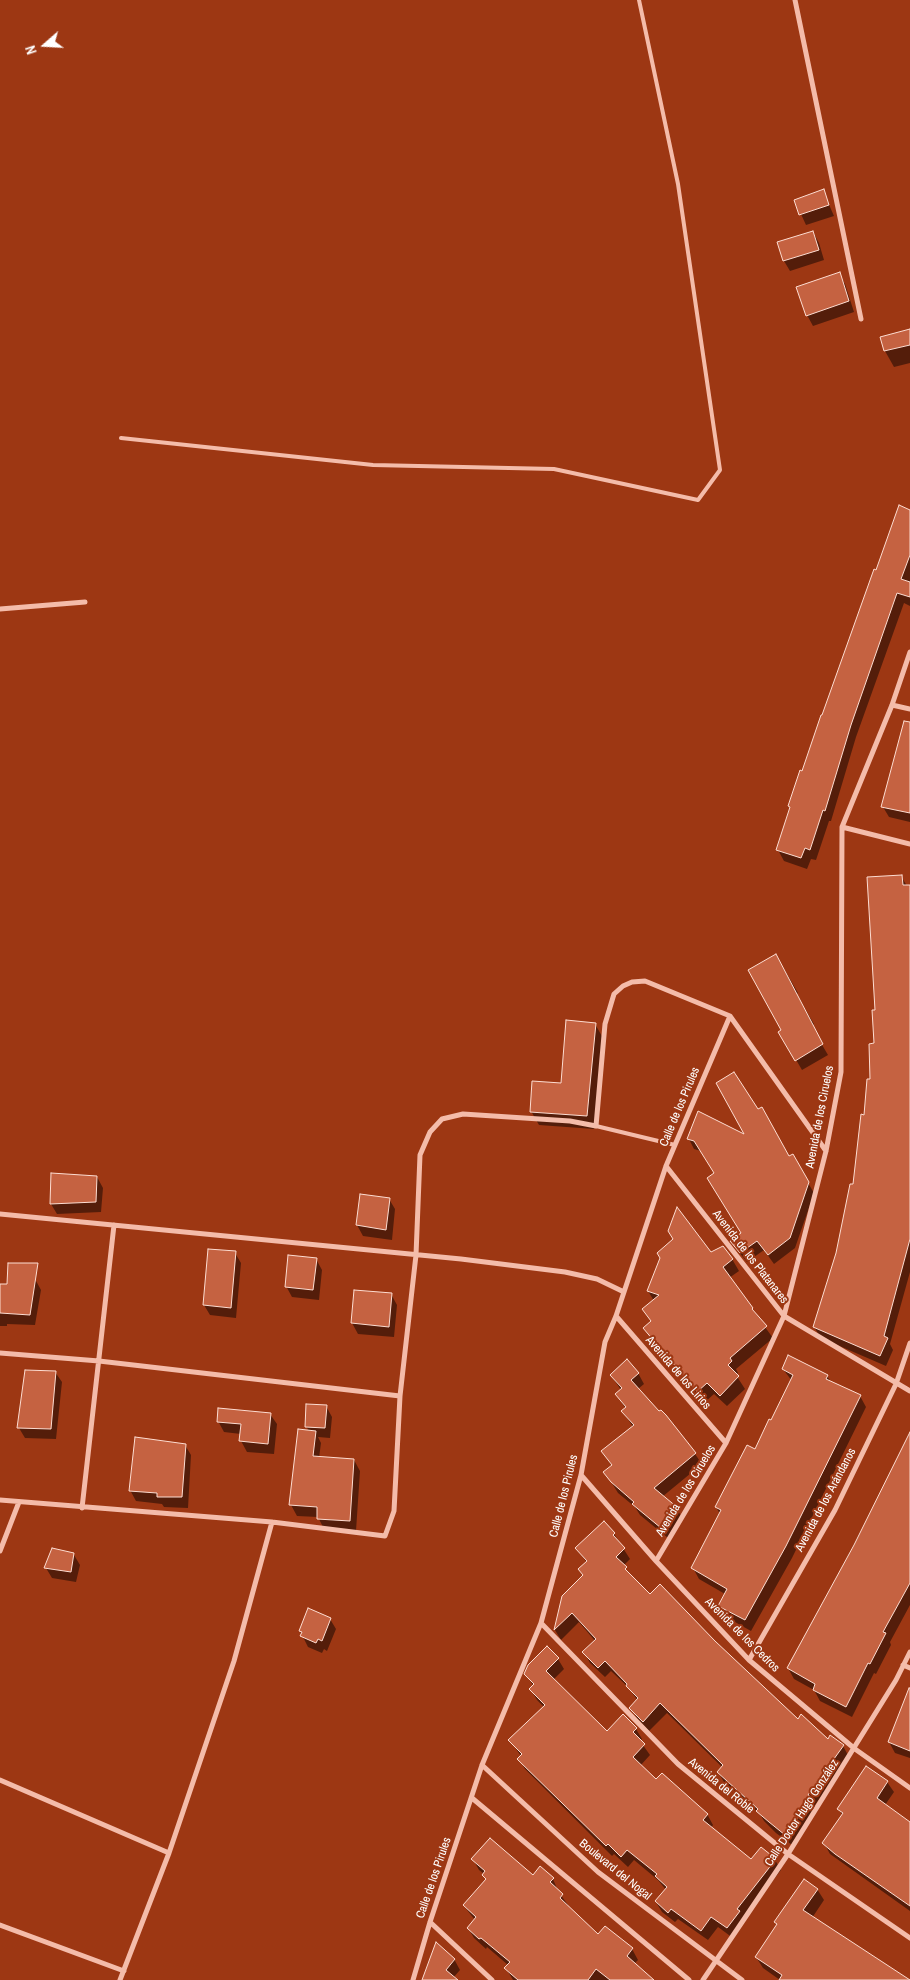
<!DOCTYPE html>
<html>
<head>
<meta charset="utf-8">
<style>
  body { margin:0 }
  #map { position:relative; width:910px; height:1980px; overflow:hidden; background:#9d3713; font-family:"Archivo Narrow",sans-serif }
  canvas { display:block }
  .north { position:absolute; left:20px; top:20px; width:50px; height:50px; -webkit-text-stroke:4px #9d3713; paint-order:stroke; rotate:251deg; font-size:14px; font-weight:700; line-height:20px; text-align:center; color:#fff }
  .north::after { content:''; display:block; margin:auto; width:18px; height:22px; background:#fff; clip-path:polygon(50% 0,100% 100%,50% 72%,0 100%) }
</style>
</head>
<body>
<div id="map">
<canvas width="910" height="1980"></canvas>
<div class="north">N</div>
</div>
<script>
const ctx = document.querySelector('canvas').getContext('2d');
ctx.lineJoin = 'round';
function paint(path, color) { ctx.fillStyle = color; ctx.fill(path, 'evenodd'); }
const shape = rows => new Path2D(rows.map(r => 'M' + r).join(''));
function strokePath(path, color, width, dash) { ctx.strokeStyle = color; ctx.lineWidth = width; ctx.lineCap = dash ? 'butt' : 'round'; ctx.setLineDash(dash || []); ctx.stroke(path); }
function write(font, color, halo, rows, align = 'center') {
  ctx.font = font + ' "Archivo Narrow",sans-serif'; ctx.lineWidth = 4; ctx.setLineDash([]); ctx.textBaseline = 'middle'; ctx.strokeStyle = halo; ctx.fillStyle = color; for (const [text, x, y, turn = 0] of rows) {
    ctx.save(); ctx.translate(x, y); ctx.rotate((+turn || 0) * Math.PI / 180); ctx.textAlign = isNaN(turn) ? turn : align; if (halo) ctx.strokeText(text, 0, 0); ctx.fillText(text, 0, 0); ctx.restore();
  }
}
paint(shape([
  [823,191,834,216,806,225,795,201],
  [813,232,819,243,824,260,790,271,784,261,778,243],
  [839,274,845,284,854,312,813,326,807,315],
  [910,331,910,363,894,367,885,351,881,338],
  [910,511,910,606,904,603,856,737,831,821,829,821,816,860,811,859,807,869,784,861,778,850,791,809,789,806,803,772,877,571],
  [910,747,910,822,889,817,883,807],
  [901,876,907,886,910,886,910,1272,890,1344,893,1350,886,1366,821,1338,814,1327,837,1254,854,1186,875,1045,876,1011],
  [776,955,798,993,796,994,814,1024,811,1026,828,1055,802,1070,780,1032,782,1031],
  [595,1024,603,1038,594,1129,539,1125,531,1111,562,1084],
  [747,1137,789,1158,792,1156,814,1193,795,1248,774,1264,764,1250,747,1262,738,1251,732,1241,742,1233,715,1174,701,1151,694,1149,689,1139],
  [97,1177,103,1188,101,1212,57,1214,51,1204],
  [389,1199,395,1209,392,1240,363,1236,357,1225],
  [235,1253,241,1263,236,1318,210,1315,204,1305],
  [711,1253,732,1259,739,1271,729,1278,773,1338,736,1369,738,1373,736,1375,745,1389,727,1406,714,1394,704,1403,652,1340,645,1328,652,1323,644,1309,654,1301,648,1291],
  [316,1259,322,1270,319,1300,292,1297,286,1286],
  [35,1279,41,1290,35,1325,7,1324,7,1326,0,1326,0,1285],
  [355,1291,391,1294,397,1305,394,1337,358,1334,352,1323],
  [783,1369,827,1376,831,1382,860,1396,866,1407,792,1558,751,1631,726,1617,719,1606,725,1594,699,1579,693,1568,720,1514,716,1507,755,1451,772,1422,792,1381],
  [55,1372,62,1382,56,1439,25,1438,19,1428],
  [638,1373,644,1384,638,1389,659,1413,665,1416,695,1454,702,1464,662,1497,677,1509,683,1519,668,1538,640,1515,635,1507,618,1493,605,1472,612,1466,603,1452,633,1427,623,1411,626,1409,616,1394,621,1390,611,1375],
  [326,1406,332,1417,330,1438,318,1437,321,1443,319,1458,354,1460,360,1471,356,1531,324,1529,318,1517,297,1516,291,1505,299,1430,309,1431,306,1426],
  [270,1414,277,1424,274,1454,247,1452,241,1441,241,1434,224,1432,218,1421],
  [910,1434,910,1605,890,1642,891,1645,876,1674,874,1673,852,1717,820,1701,814,1690,794,1679,788,1668,871,1513],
  [185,1445,191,1455,188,1508,164,1507,162,1504,136,1501,130,1490],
  [614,1534,630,1559,623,1566,630,1576,650,1596,714,1642,799,1721,828,1740,843,1746,849,1757,815,1805,818,1810,792,1845,776,1833,764,1821,760,1814,724,1782,718,1772,722,1767,667,1713,649,1731,637,1718,631,1708,638,1701,628,1687,611,1671,605,1677,590,1663,584,1652,595,1641,579,1622,561,1640,555,1630,563,1597,583,1576,580,1570,587,1563,577,1548],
  [74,1555,80,1565,76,1582,52,1578,46,1568],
  [330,1619,336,1629,327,1651,324,1649,322,1653,308,1647,300,1631],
  [558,1659,564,1669,553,1680,607,1733,636,1729,642,1739,640,1741,650,1755,640,1766,656,1781,707,1814,713,1825,711,1828,751,1861,761,1849,775,1860,781,1870,743,1919,733,1938,718,1927,708,1940,678,1919,675,1922,662,1912,656,1902,666,1890,658,1880,634,1860,628,1867,614,1854,612,1856,525,1769,519,1759,521,1756,510,1740,544,1707,537,1700,531,1690,534,1687,526,1674],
  [910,1713,910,1758,895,1753,889,1742],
  [867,1768,887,1782,894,1792,885,1805,910,1822,910,1911,830,1854,824,1843,843,1816,839,1809],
  [473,1859,533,1877,553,1879,558,1891,568,1905,567,1907,598,1936,632,1949,638,1960,634,1964,652,1980,513,1980,506,1968,508,1965,487,1947,486,1949,474,1938,468,1928,475,1920,464,1906,486,1881,484,1874,479,1870],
  [817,1889,824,1900,812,1918,910,1980,780,1980,763,1968,756,1957,778,1925,776,1922],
  [454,1959,460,1970,453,1978,456,1980,423,1980]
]), '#0007');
const building = shape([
  [824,189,829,205,799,215,794,200,824,189],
  [813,231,819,250,783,261,777,242,813,231],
  [840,272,849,301,806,316,796,287,840,272],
  [910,329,910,345,884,351,880,337,910,329],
  [899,505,910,510,910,555,901,579,910,582,910,597,897,593,851,725,825,811,823,810,810,850,805,848,801,858,776,850,790,807,788,806,800,770,802,771,821,715,822,715,874,569,876,570,899,505],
  [904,721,910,722,910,813,881,807,904,721],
  [902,875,903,885,910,885,910,1239,884,1336,888,1338,880,1356,813,1327,836,1253,850,1184,853,1184,861,1114,864,1115,867,1079,870,1079,869,1044,874,1043,872,1010,875,1010,867,877,902,875],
  [776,954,823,1044,795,1061,778,1032,781,1030,748,970,776,954],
  [566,1020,596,1023,587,1116,530,1112,532,1081,561,1083,566,1020],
  [734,1072,758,1109,762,1107,789,1156,793,1154,809,1182,790,1238,768,1255,757,1241,740,1253,730,1241,741,1233,707,1178,714,1173,694,1141,687,1139,698,1111,744,1134,716,1083,734,1072],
  [51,1173,97,1176,96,1202,50,1204,51,1173],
  [360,1194,390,1198,386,1230,356,1225,360,1194],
  [677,1207,711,1252,723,1246,733,1259,723,1267,753,1308,752,1309,767,1326,730,1358,732,1361,728,1365,739,1376,720,1396,707,1383,697,1392,643,1328,651,1321,642,1309,659,1295,647,1291,660,1258,657,1253,673,1239,668,1231,677,1207],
  [208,1249,236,1251,231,1308,203,1305,208,1249],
  [288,1255,317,1258,313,1290,285,1287,288,1255],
  [8,1263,38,1263,30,1315,0,1313,0,1284,7,1284,8,1263],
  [354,1290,392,1293,389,1327,351,1323,354,1290],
  [788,1355,828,1375,826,1379,861,1395,786,1546,745,1620,718,1606,727,1589,691,1568,721,1510,715,1507,747,1445,755,1449,769,1419,771,1420,793,1375,782,1369,788,1355],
  [627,1359,639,1373,631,1380,659,1411,661,1410,666,1415,696,1453,654,1488,678,1508,661,1528,632,1504,634,1502,611,1482,603,1472,612,1465,601,1451,634,1425,621,1411,626,1407,615,1394,622,1388,610,1375,627,1359],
  [25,1370,56,1371,51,1429,17,1428,25,1370],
  [306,1404,327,1405,325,1428,305,1427,306,1404],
  [218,1408,271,1413,268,1444,239,1441,241,1424,217,1422,218,1408],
  [298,1429,316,1431,313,1456,354,1459,350,1521,317,1519,317,1507,289,1505,298,1429],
  [910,1432,910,1583,883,1632,886,1633,870,1664,868,1663,846,1707,813,1690,815,1684,787,1668,854,1545,910,1432],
  [135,1437,186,1444,182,1497,157,1497,157,1493,129,1491,135,1437],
  [604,1521,615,1533,613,1535,625,1548,616,1557,627,1567,625,1569,650,1594,660,1584,715,1641,798,1719,801,1714,828,1739,830,1735,844,1745,808,1795,812,1798,785,1835,769,1822,756,1811,758,1809,717,1772,723,1765,660,1703,643,1722,629,1708,638,1698,626,1686,627,1684,605,1661,598,1668,582,1652,596,1639,572,1613,554,1630,562,1596,583,1575,578,1569,587,1561,575,1548,604,1521],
  [52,1548,74,1553,71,1572,44,1568,52,1548],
  [308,1608,331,1618,322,1641,318,1639,316,1643,300,1636,302,1632,299,1631,308,1608],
  [547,1646,559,1658,546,1671,607,1731,623,1714,637,1728,633,1732,645,1744,633,1757,656,1779,662,1773,708,1814,703,1820,751,1859,761,1847,776,1859,737,1909,740,1911,727,1928,711,1917,701,1931,671,1909,668,1913,655,1901,667,1887,655,1876,657,1874,627,1850,621,1857,608,1844,606,1846,517,1759,522,1754,508,1740,545,1705,529,1689,534,1684,524,1674,528,1665,547,1646],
  [909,1688,910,1688,910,1751,888,1742,909,1688],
  [866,1766,888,1781,877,1798,910,1822,910,1906,835,1854,822,1843,843,1813,837,1809,866,1766],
  [490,1838,533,1875,540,1866,554,1878,550,1882,563,1894,560,1898,598,1934,605,1926,633,1948,627,1956,654,1980,610,1980,596,1969,588,1980,518,1980,504,1968,510,1962,481,1938,479,1939,467,1928,476,1917,463,1905,486,1879,482,1875,485,1871,471,1859,490,1838],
  [804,1879,818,1889,803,1910,910,1980,779,1980,782,1975,755,1957,777,1924,774,1922,804,1879],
  [436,1942,455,1959,446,1970,458,1980,422,1980,436,1942]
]);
paint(building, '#c56241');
strokePath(building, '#fdddd2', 1);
strokePath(shape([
  [121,438,373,465,554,469,698,500,720,470,678,184,639,0],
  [596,1126,675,1145]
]), '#f4bcaa', 4);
strokePath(shape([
  [795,0,861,319],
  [0,609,85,602],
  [892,705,910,709],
  [842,827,910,844],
  [666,1166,784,1316,910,1391],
  [0,1214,461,1259,565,1272,597,1279,624,1292],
  [616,1316,726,1443],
  [0,1353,99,1361,400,1396],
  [581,1475,656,1561,749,1660,855,1749,910,1788],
  [0,1500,272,1522,385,1536,394,1511,400,1396,416,1255,420,1155,430,1132,442,1119,463,1114,570,1121,596,1126,605,1024,614,994,623,986,632,982,645,981,730,1016,826,1151],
  [82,1508,114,1225],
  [0,1551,19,1502],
  [656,1561,726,1443,784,1316,826,1151,841,1072,842,827,892,705,910,652],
  [541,1623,678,1764,788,1854,910,1938],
  [749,1660,835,1510,896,1384,910,1343],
  [903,1665,910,1668],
  [482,1765,598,1872,742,1980],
  [0,1780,169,1853],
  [472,1798,689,1980],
  [430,1922,492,1980],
  [0,1925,124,1971],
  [120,1980,169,1853,234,1661,272,1522],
  [413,1980,430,1922,482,1765,541,1623,581,1475,605,1342,616,1316,666,1166,730,1016],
  [703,1980,788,1854,896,1680,910,1652]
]), '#f4bcaa', 5);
write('12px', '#fff', '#9d3713', [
  ["Calle de los Pirules",680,1107,-67],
  ["Avenida de los Ciruelos",820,1117,-79],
  ["Avenida de los Platanares",750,1257,52],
  ["Avenida de los Lirios",678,1373,49],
  ["Avenida de los Ciruelos",686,1491,-59],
  ["Calle de los Pirules",564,1496,-76],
  ["Avenida de los Arándanos",826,1500,-62],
  ["Avenida de los Cedros",742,1635,45],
  ["Avenida del Roble",721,1786,39],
  ["Calle Doctor Hugo González",802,1813,-57],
  ["Boulevard del Nogal",615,1870,39],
  ["Calle de los Pirules",434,1878,-71]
]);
</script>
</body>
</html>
